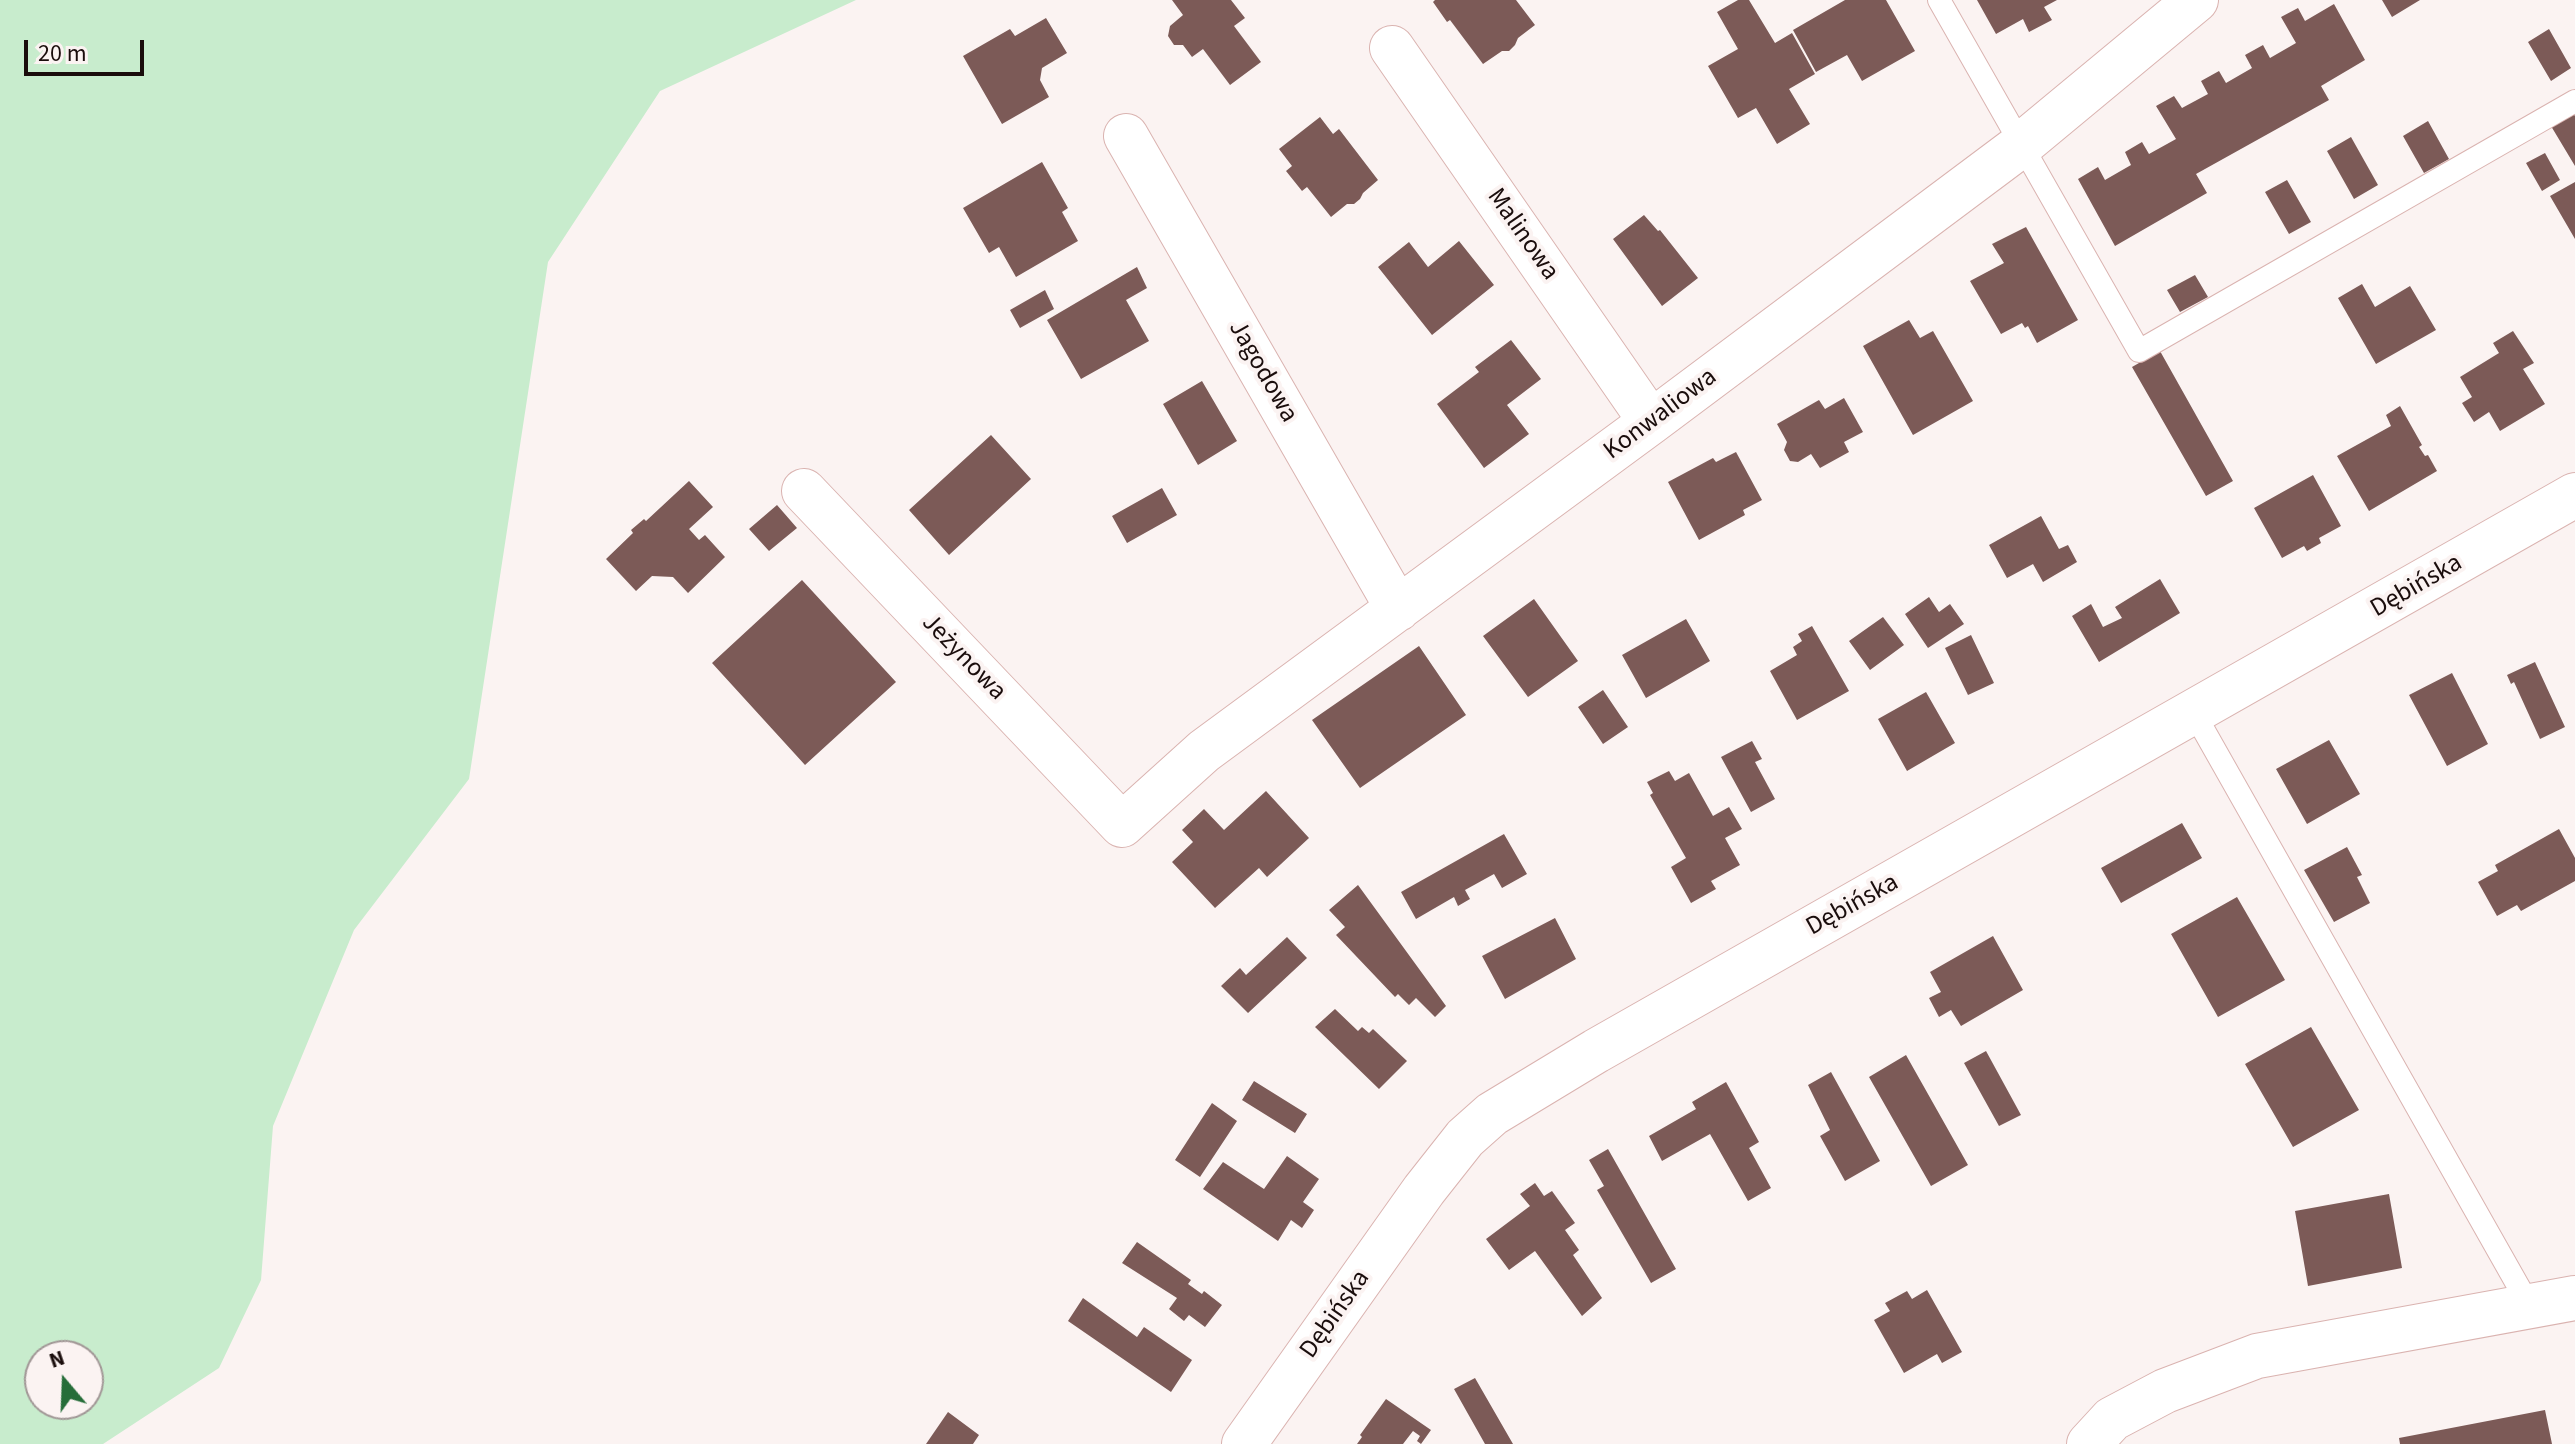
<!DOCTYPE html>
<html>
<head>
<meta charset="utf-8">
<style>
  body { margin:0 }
  #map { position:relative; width:2575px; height:1444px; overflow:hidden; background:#fbf3f2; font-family:"Source Sans 3",sans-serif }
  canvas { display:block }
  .north { position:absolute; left:24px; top:1340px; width:80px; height:80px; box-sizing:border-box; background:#fbf3f2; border:2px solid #a19796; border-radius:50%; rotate:341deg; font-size:22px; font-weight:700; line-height:32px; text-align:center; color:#1a0d0c }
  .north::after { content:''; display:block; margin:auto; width:28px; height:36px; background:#266d39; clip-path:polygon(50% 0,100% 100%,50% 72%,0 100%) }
  .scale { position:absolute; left:24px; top:40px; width:120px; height:36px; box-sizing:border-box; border:4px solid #1a0d0c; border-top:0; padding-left:10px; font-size:24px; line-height:28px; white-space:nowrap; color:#1a0d0c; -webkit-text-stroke:6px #fbf3f2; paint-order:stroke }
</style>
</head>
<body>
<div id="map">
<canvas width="2575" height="1444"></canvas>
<div class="north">N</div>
<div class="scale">20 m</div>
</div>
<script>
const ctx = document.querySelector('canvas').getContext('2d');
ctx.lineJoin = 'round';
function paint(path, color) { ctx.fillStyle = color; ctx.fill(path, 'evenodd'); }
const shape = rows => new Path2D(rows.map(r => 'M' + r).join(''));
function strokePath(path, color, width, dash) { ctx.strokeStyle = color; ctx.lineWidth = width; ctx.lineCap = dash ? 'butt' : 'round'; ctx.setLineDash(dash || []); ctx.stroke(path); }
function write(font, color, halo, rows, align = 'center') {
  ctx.font = font + ' "Source Sans 3",sans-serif'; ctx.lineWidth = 8; ctx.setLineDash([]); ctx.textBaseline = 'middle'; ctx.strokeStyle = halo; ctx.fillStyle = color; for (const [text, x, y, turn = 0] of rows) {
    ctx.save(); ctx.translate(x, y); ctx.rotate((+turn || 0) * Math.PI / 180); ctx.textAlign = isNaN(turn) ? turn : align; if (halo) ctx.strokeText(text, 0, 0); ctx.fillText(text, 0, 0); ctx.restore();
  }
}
paint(shape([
  [0,0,856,0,660,91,548,262,469,779,354,930,273,1126,261,1280,219,1368,103,1444,0,1444],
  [40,1356,88,1356,88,1404,40,1404]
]), '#c8eccd');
paint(shape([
  [1172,0,1231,0,1245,18,1234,26,1261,62,1230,85,1203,49,1192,57,1183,45,1174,45,1168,36,1170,26,1183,15],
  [1435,0,1516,0,1535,25,1518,38,1515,45,1509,51,1502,51,1483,64,1450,20,1447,22,1433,2],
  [1738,0,1749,0,1775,43,1792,33,1815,74,1789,89,1810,124,1777,144,1756,108,1738,118,1708,66,1738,49,1717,12],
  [1845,0,1886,0,1915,51,1862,81,1847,55,1816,72,1793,30],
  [1977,0,2057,0,2044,7,2052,20,2029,32,2023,19,1996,34],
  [2382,0,2420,0,2392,17],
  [2334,4,2365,60,2321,86,2329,100,2196,174,2207,193,2115,246,2078,179,2098,167,2105,180,2131,165,2125,152,2142,142,2149,154,2176,139,2156,106,2174,96,2182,108,2208,94,2201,81,2219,71,2226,83,2252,68,2245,55,2263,45,2270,58,2296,43,2281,17,2298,8,2305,21],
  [1046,18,1067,53,1042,68,1040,80,1049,97,1002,124,963,56,1010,29,1015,36],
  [2549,29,2571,68,2551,81,2528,42],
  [2573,113,2575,116,2575,166,2551,126],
  [1320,117,1333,134,1339,129,1378,180,1363,193,1360,199,1354,204,1347,204,1331,217,1307,187,1302,191,1286,171,1292,166,1279,149],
  [2428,121,2449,159,2424,173,2403,136],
  [2351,137,2378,185,2354,199,2327,151],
  [2545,153,2560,180,2542,191,2526,163],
  [1042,162,1068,208,1062,212,1078,241,1016,277,999,247,989,253,963,208],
  [2287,180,2311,222,2289,234,2265,192],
  [2575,182,2575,239,2550,196],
  [1644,215,1658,231,1660,230,1698,278,1662,306,1613,239],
  [2026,227,2078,320,2037,343,2028,326,2025,328,2022,323,2001,334,1970,281,2004,263,1992,244],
  [1459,241,1494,285,1432,335,1378,267,1409,242,1428,267],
  [1137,267,1147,288,1126,300,1149,341,1081,379,1047,320],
  [2195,275,2208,297,2180,312,2167,290],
  [2362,284,2375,307,2410,286,2436,330,2376,364,2338,298],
  [1045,290,1054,309,1020,328,1010,310],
  [1909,320,1920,338,1933,331,1973,401,1913,435,1863,346],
  [2513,331,2534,363,2523,369,2545,404,2500,431,2489,412,2474,422,2462,403,2472,397,2460,377,2499,353,2493,343],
  [1511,340,1541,379,1507,405,1529,434,1484,468,1437,404,1479,372,1475,367],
  [2160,351,2233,481,2206,496,2132,367],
  [1202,381,1237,441,1198,465,1163,404],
  [1844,398,1863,432,1844,442,1849,452,1820,468,1811,454,1798,462,1790,461,1784,450,1787,442,1777,424,1819,400,1825,409],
  [2400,406,2422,445,2419,447,2425,456,2428,455,2437,471,2369,511,2337,456,2391,426,2386,415],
  [991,435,1031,479,949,555,909,510],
  [1736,452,1762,500,1743,510,1745,515,1699,540,1668,482,1713,458,1716,462],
  [2313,475,2341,526,2319,538,2321,543,2307,551,2304,546,2282,558,2254,508],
  [689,481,713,507,689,529,699,540,705,535,725,557,688,593,673,577,652,576,636,591,606,559,633,533,631,530,644,519,646,521],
  [1162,488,1177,515,1127,543,1112,516],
  [777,505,797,528,769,551,749,529],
  [2041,516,2059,549,2068,545,2077,562,2043,582,2033,564,2007,578,1989,545],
  [2160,579,2180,613,2099,662,2072,616,2091,604,2103,627,2122,618,2115,607],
  [802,580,896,682,805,765,712,663],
  [1929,597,1939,612,1950,604,1964,624,1928,648,1905,614],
  [1534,599,1578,661,1528,697,1483,636],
  [1883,617,1904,645,1870,670,1849,641],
  [1686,619,1710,661,1646,698,1622,655],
  [1812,626,1849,691,1797,720,1770,671,1797,655,1793,647,1802,641,1798,634],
  [1971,635,1994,683,1968,695,1945,648],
  [1419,646,1466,715,1360,788,1312,720],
  [2535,662,2565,727,2540,739,2514,682,2511,684,2507,675],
  [2452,673,2488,744,2447,766,2409,695],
  [1603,690,1628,727,1603,744,1578,707],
  [1926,692,1955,743,1907,771,1878,719],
  [2329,740,2360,794,2307,824,2276,769],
  [1752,741,1762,759,1755,762,1775,799,1751,812,1721,757],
  [1669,771,1675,781,1689,773,1713,816,1729,807,1742,829,1725,838,1740,865,1711,881,1716,889,1691,903,1671,867,1686,858,1650,795,1653,793,1647,782],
  [1266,791,1309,838,1267,877,1259,868,1215,908,1172,862,1193,842,1182,830,1204,809,1224,830],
  [2182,823,2202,858,2121,903,2101,868],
  [2559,829,2575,858,2575,881,2521,911,2517,905,2497,916,2478,882,2498,871,2495,865],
  [1504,834,1527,874,1502,888,1494,874,1465,890,1470,899,1458,906,1454,897,1416,919,1401,892],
  [2347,847,2362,875,2357,877,2370,903,2334,922,2304,870],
  [1358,885,1446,1006,1435,1017,1416,998,1409,1005,1398,994,1395,997,1336,935,1345,927,1329,910],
  [2237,897,2285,980,2218,1017,2171,934],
  [1555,918,1576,959,1505,999,1482,956],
  [1993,936,2023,990,1961,1026,1951,1010,1939,1017,1929,998,1941,992,1930,972],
  [1287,937,1307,958,1248,1013,1221,986,1240,968,1246,975],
  [1335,1009,1358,1031,1362,1027,1369,1033,1373,1029,1407,1061,1379,1089,1315,1027],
  [2311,1027,2359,1110,2293,1147,2245,1064],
  [1986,1051,2021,1115,1999,1126,1964,1063],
  [1906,1055,1968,1165,1931,1186,1869,1077],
  [1831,1072,1880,1161,1845,1181,1820,1136,1830,1130,1808,1085],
  [1254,1081,1307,1114,1295,1133,1242,1100],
  [1726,1082,1759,1142,1749,1148,1771,1188,1748,1201,1710,1134,1662,1161,1649,1136,1696,1109,1692,1102],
  [1212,1103,1237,1121,1200,1177,1175,1160],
  [1608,1149,1676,1269,1651,1283,1597,1190,1604,1186,1589,1160],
  [1287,1156,1319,1179,1303,1202,1314,1210,1302,1228,1291,1220,1278,1241,1203,1189,1223,1162,1264,1189],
  [1535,1183,1544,1196,1552,1191,1575,1223,1565,1230,1579,1250,1573,1255,1602,1298,1582,1316,1535,1251,1509,1270,1486,1239,1530,1206,1520,1194],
  [2389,1194,2402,1268,2308,1286,2295,1211],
  [1137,1242,1191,1280,1188,1284,1202,1294,1204,1291,1222,1305,1205,1327,1189,1315,1184,1321,1169,1309,1177,1298,1122,1263],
  [1927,1290,1962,1352,1942,1363,1937,1354,1904,1373,1874,1320,1890,1311,1885,1303,1907,1291,1912,1299],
  [1083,1298,1137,1337,1144,1327,1192,1360,1171,1392,1068,1321],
  [1475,1378,1513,1444,1485,1444,1454,1389],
  [1386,1399,1431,1430,1421,1444,1417,1441,1420,1436,1413,1431,1403,1444,1357,1444,1362,1437,1360,1435],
  [2545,1410,2552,1444,2400,1444,2399,1438],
  [948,1412,979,1435,973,1444,926,1444]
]), '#7c5a57');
const lane = shape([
  [1939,0,2139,351,2575,101],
  [2194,713,2529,1305]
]);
const street = shape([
  [1392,48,1651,422],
  [1126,136,1398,609],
  [804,491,1122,825,1204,751,1651,422,2020,146,2196,0],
  [2089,1444,2112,1419,2165,1391,2257,1356,2575,1298]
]);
const secondary = shape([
  [1244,1444,1424,1190,1465,1138,1492,1114,1596,1051,2575,495]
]);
strokePath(lane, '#dab3b0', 24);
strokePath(street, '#dab3b0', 46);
strokePath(secondary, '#dab3b0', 46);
strokePath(lane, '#fff', 22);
strokePath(street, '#fff', 44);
strokePath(secondary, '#fff', 44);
write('26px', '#1a0d0c', '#fbf3f2', [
  ["Malinowa",1522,235,55],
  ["Jagodowa",1262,372,60],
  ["Konwaliowa",1661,415,-37],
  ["Dębińska",2417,587,-30],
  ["Jeżynowa",963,658,46],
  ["Dębińska",1853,906,-29],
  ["Dębińska",1336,1315,-55]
]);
</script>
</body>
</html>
